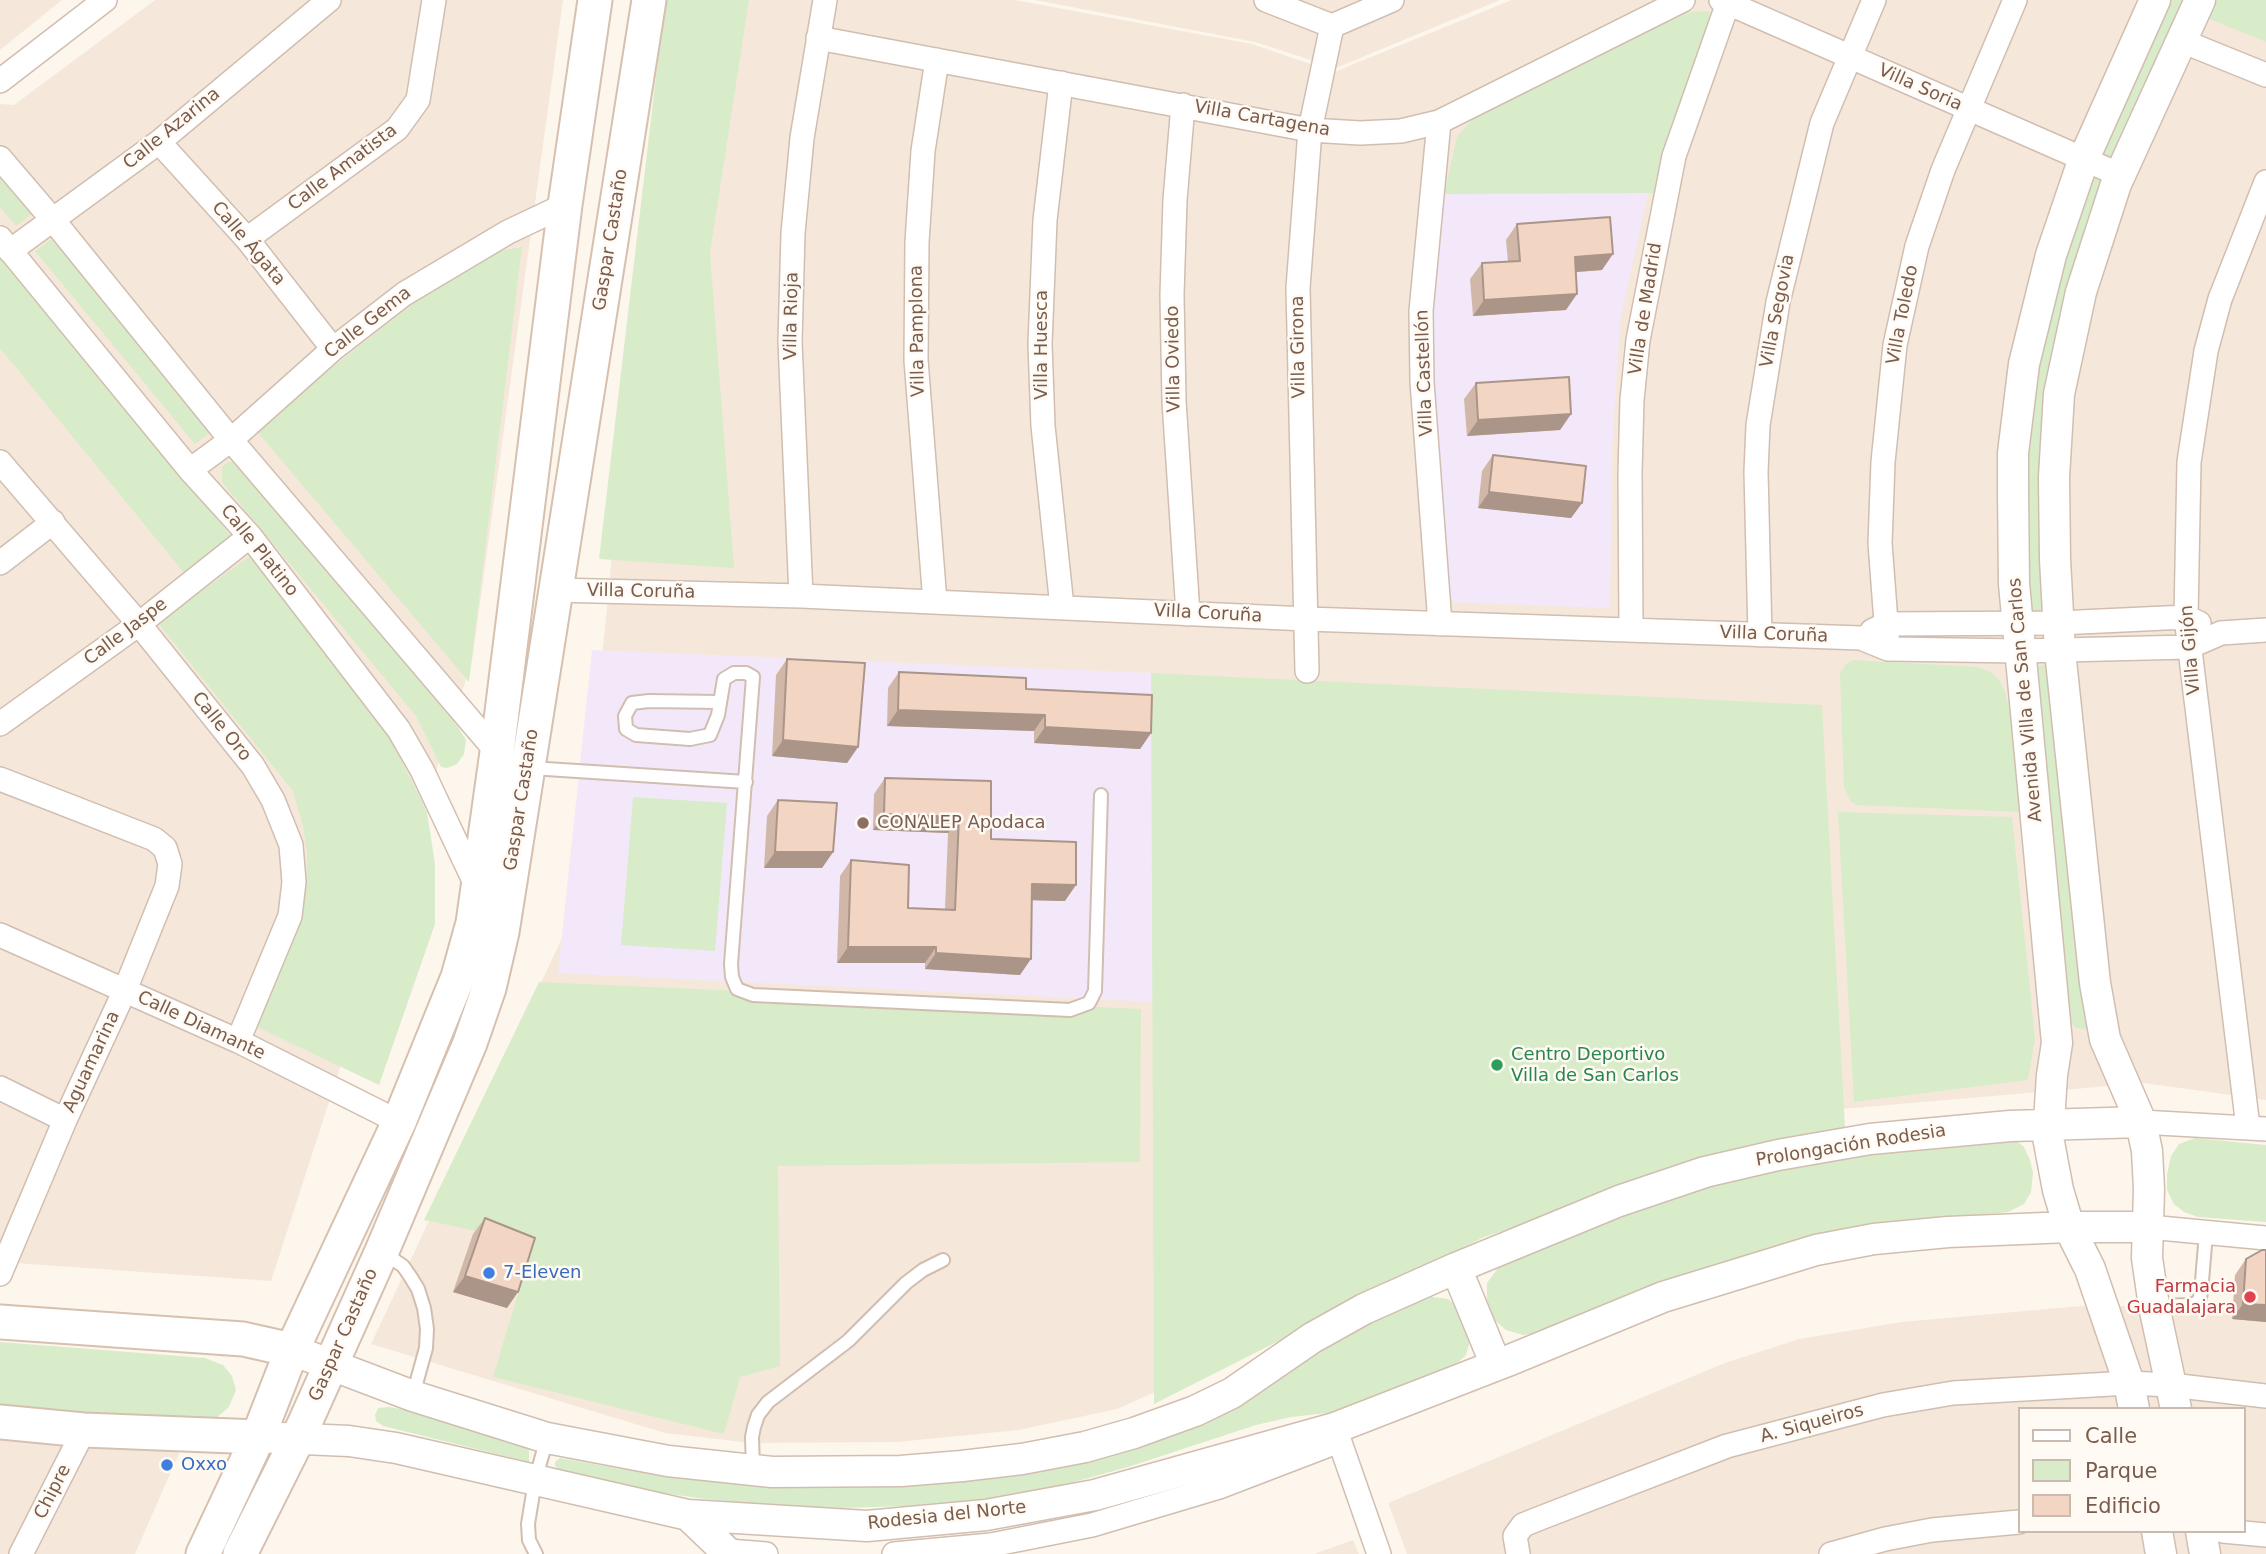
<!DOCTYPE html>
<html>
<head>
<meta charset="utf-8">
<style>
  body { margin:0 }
  #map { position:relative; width:2266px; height:1554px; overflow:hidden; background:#fdf6ec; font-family:"DejaVu Sans",sans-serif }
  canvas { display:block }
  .legend { position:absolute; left:2018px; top:1407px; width:228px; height:126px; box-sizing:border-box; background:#fffaf3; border:2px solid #cabbb1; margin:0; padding:9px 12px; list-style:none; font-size:21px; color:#7a5c4d }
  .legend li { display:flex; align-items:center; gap:14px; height:35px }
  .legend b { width:35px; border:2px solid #cabbb1 }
</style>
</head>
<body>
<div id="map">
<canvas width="2266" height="1554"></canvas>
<ul class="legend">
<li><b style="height:9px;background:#fff"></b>Calle</li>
<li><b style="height:19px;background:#d8ecc9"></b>Parque</li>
<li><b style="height:19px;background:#f3d5c3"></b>Edificio</li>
</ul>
</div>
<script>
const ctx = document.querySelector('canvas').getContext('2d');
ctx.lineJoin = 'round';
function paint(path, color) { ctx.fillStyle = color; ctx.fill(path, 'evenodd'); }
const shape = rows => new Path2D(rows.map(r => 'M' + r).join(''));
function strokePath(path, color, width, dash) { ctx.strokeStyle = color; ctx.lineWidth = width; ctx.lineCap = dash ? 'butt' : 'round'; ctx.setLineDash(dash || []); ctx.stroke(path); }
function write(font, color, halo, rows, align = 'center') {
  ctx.font = font + ' "DejaVu Sans",sans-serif'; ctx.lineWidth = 5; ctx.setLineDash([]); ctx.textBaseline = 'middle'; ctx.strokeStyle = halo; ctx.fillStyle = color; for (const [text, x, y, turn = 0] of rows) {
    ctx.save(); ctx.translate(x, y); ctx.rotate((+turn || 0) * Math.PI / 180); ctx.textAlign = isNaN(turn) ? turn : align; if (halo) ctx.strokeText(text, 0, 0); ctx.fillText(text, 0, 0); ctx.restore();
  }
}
paint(shape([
  [0,0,62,0,0,50],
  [155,0,563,0,472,661,271,1281,0,1262,0,104,14,105],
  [666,0,1015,0,1252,44,1334,72,1512,0,2266,0,2266,1100,2144,1083,1842,1109,1490,1223,1249,1350,1117,1409,1019,1430,897,1442,751,1443,665,1433,371,1344,578,904],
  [1035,0,1500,0,1336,68,1255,42],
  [2081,1306,2186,1306,2266,1314,2266,1554,1407,1554,1388,1503,1725,1363,1799,1339,1902,1322],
  [2019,1409,2243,1409,2243,1531,2019,1531],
  [0,1434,181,1449,135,1554,0,1554],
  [1353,1540,1359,1554,1314,1554]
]), '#f5e8da');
paint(shape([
  [1648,193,1620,321,1612,448,1610,608,1448,602,1428,319,1444,194],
  [592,650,1151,673,1153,1002,558,973]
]), '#f3e8fa');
paint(shape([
  [665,0,749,0,710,253,734,568,599,559],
  [2166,0,2189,0,2083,250,2045,609,2036,611,2027,606,2028,394,2079,194],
  [2216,0,2266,0,2266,42,2207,18],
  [1709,11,1712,22,1691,73,1656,193,1444,194,1457,137,1477,114,1513,93,1690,12],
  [0,170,34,212,16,226,0,207],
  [53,238,211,432,195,444,35,251],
  [522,247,469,682,255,429,421,297,499,251],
  [0,257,232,537,185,574,0,348],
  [238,461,458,727,466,740,464,754,457,764,447,768,441,767,416,716,222,482,222,467,228,462],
  [250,556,379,716,427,812,435,864,435,924,379,1085,255,1026,300,914,306,892,307,853,303,826,293,791,158,623],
  [1853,660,1979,667,1992,673,1999,680,2005,692,2014,729,2020,812,1856,805,1851,802,1844,787,1840,673,1847,663],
  [2046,664,2050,665,2089,1022,2087,1029,2083,1029,2074,1027,2071,1021,2035,670,2039,666],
  [1151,673,1822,705,1845,1128,1777,1141,1484,1237,1154,1404],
  [633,797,727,803,715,951,621,945],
  [1838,812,2012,817,2035,1038,2028,1080,1854,1102],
  [539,982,1141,1009,1140,1162,778,1166,780,1366,740,1377,724,1434,493,1377,533,1243,424,1220],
  [2011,1136,2024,1147,2030,1160,2033,1173,2031,1192,2024,1204,2008,1212,1856,1229,1539,1333,1523,1335,1506,1330,1493,1319,1487,1300,1487,1283,1498,1268,1516,1256,1637,1207,1827,1154],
  [2195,1138,2266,1145,2266,1222,2198,1217,2184,1212,2174,1204,2167,1190,2167,1175,2171,1156,2179,1144],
  [1426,1296,1448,1299,1459,1308,1471,1337,1466,1355,1448,1372,1346,1411,1291,1417,1256,1425,1128,1467,1067,1484,992,1498,909,1506,841,1508,769,1505,705,1499,642,1490,561,1471,555,1466,555,1462,560,1458,621,1469,646,1468,752,1481,1209,1421,1241,1406,1332,1339],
  [0,1342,205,1358,223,1365,232,1376,236,1390,229,1407,215,1419,193,1425,0,1407],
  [389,1407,408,1410,529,1448,529,1462,383,1426,376,1421,375,1415,378,1408]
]), '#d8ecc9');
const service = shape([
  [719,702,649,701,632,703,625,716,626,729,636,735,690,739,710,735,718,715,724,679,734,673,746,673,753,677,731,964,732,977,737,989,753,995,1070,1010,1089,1003,1095,991,1101,795],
  [531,768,746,782],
  [384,1253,403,1266,410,1276,418,1289,424,1308,427,1329,426,1348,413,1395],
  [2154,1306,2191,1305,2199,1301,2201,1293,2206,1233],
  [753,1470,752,1437,754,1427,758,1415,768,1402,848,1341,906,1283,923,1270,943,1260],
  [536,1554,529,1540,528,1524,535,1481,547,1438]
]);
const minor = shape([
  [1266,0,1332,26,1392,0],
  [1721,0,2120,175],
  [818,38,1310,130,1360,133,1401,131,1439,122,1683,0],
  [2182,41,2266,75],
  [0,81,105,0],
  [1061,83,1045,220,1040,344,1043,426,1062,607],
  [1183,105,1175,200,1172,295,1174,401,1188,614],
  [1439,122,1421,311,1422,382,1440,624],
  [159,142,247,239,333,349],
  [0,158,53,220,231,440,497,752],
  [0,238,190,470,250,536,399,730,422,770,477,887],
  [247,239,397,129,418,100,434,0],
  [10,251,159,142,329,0],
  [0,462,139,624,253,766,273,800,291,845,294,882,290,916,238,1041],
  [190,470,231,440,333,349,404,294,508,232,565,205],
  [0,563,53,522],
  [555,590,801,596,1307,619,1861,638,1888,649,2020,651,2189,647,2221,633,2266,630],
  [801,596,790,342,793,233,802,138,825,0],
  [935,602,916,360,917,242,923,151,937,60],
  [1631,629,1630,473,1632,400,1638,340,1674,156,1729,0],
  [1872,631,1886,624,2059,623,2186,617,2199,623],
  [1760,635,1756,472,1758,425,1778,302,1822,123,1874,0],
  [1888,649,1880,543,1883,462,1895,345,1917,246,1943,170,2015,0],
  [1307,671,1298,288,1310,130,1332,26],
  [0,724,139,624,250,536],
  [0,779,154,839,165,848,170,864,167,886,125,990,65,1120,0,1274],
  [0,935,238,1041,399,1122],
  [0,1088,65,1120],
  [2141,1122,2266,1129],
  [2248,1127,2186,617,2189,462,2206,351,2220,299,2266,182],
  [2149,1227,2266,1238],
  [1335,1428,1379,1554],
  [2223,1531,2266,1535],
  [728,1551,766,1554],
  [21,1554,84,1430],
  [894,1554,991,1545,1092,1525,1219,1487,1339,1441],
  [1518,1554,1515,1536,1523,1525,1543,1517,1727,1446,1883,1405,1953,1393,2129,1383,2171,1385,2266,1396],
  [1831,1554,1885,1539,1932,1530,2019,1522]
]);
const tertiary = shape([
  [1456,1268,1496,1365],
  [292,1350,413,1396,547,1438,668,1461,772,1472,901,1471,962,1466,1022,1459,1085,1447,1134,1433,1195,1411,1232,1393,1312,1338,1364,1309,1456,1268,1619,1201,1705,1172,1778,1155,1870,1139,2010,1126,2141,1122],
  [2134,1409,2129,1383,2090,1269,2069,1227,2058,1190,2048,1137,2052,1075,2057,1043,2014,584,2013,492,2013,453,2024,364,2051,255,2083,161,2155,0],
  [2176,1409,2154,1306,2147,1258,2149,1189,2147,1151,2141,1122,2105,1039,2095,983,2060,651,2055,559,2054,477,2059,394,2081,292,2116,184,2200,0],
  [258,1437,349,1441,396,1448,688,1515,867,1526,986,1515,1095,1495,1335,1428,1510,1360,1663,1297,1816,1250,1874,1239,1948,1232,2069,1227,2149,1227],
  [688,1515,729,1554],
  [2157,1531,2161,1554],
  [2201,1531,2205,1554]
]);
const secondary = shape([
  [0,1322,243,1339,292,1350],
  [0,1422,84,1430,258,1437],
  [203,1554,258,1437,292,1350,399,1122,458,977,473,923,497,752,565,205,595,0],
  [240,1554,298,1438,382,1251,470,1043,489,988,502,932,649,0]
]);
strokePath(service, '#d1beb0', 16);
strokePath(minor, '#d1beb0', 26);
strokePath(tertiary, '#d1beb0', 33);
strokePath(secondary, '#d6c0b0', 37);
strokePath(service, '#fff', 12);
strokePath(minor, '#fff', 23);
strokePath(tertiary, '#fff', 30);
strokePath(secondary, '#fff', 33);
paint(shape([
  [1517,224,1602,270,1576,272,1566,310,1473,316,1470,279,1482,263,1508,262,1506,240],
  [1476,383,1571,414,1560,430,1467,436,1464,399],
  [1493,455,1582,503,1571,518,1478,508,1482,471],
  [787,659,858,747,847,763,772,756,776,675],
  [899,672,1026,689,1151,733,1140,749,1034,743,1034,731,887,726,888,688],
  [885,778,991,781,991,839,1065,901,1032,900,1020,975,925,969,925,963,837,963,840,876,851,860,908,908,945,909,948,833,873,830,874,794],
  [778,800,833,852,822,868,764,868,767,816],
  [485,1218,507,1308,453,1292,473,1234],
  [2246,1259,2266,1322,2232,1319,2235,1275]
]), '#d1b7a8');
paint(shape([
  [1613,254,1602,270,1563,273,1575,257],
  [1577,294,1566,310,1473,316,1484,300],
  [1571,414,1560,430,1467,436,1478,420],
  [1489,492,1582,503,1571,518,1478,508],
  [898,710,1045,715,1034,731,887,726],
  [1045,727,1151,733,1140,749,1034,743],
  [783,740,858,747,847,763,772,756],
  [884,814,959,817,948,833,873,830],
  [775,852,833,852,822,868,764,868],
  [1032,884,1076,885,1065,901,1021,900],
  [848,947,936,947,925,963,837,963],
  [936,953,1031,959,1020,975,925,969],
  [465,1276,518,1292,507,1308,453,1292],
  [2243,1304,2266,1305,2266,1322,2232,1319]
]), '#aa9588');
const building = shape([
  [1610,217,1613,254,1575,257,1577,294,1484,300,1482,263,1520,261,1517,224,1610,217],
  [1569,377,1571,414,1478,420,1476,383,1569,377],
  [1493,455,1586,466,1582,503,1489,492,1493,455],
  [787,659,865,663,858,747,783,740,787,659],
  [899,672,1026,678,1026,689,1152,695,1151,733,1045,727,1045,715,898,710,899,672],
  [885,778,991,781,991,839,1076,842,1076,885,1032,884,1031,959,936,953,936,947,848,947,851,860,909,865,908,908,955,910,959,817,884,814,885,778],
  [778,800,837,803,833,852,775,852,778,800],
  [485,1218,535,1238,518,1292,465,1276,485,1218],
  [2262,1250,2266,1250,2266,1305,2243,1304,2246,1259,2262,1250]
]);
paint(building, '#f3d5c3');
strokePath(building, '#aa9588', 2);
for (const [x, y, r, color] of [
  [863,823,7,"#8d6e63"],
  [1497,1065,7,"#2e9e5b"],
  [489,1273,7,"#3f7fe0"],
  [2250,1297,7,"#e0444e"],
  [167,1465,7,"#3f7fe0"]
]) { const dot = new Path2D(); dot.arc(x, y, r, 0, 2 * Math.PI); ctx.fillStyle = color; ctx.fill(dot); strokePath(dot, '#fffaf3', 2.5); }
write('18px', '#7a5c4d', '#fffaf3', [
  ["Villa Soria",1920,88,24],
  ["Villa Cartagena",1262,119,10],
  ["Calle Azarina",172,129,-39],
  ["Calle Amatista",343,168,-37],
  ["Gaspar Castaño",611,240,-81],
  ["Calle Ágata",248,244,50],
  ["Villa de Madrid",1646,309,-81],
  ["Villa Segovia",1778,311,-79],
  ["Villa Toledo",1903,315,-79],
  ["Villa Rioja",792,316,-89],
  ["Calle Gema",368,323,-38],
  ["Villa Pamplona",918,331,-91],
  ["Villa Huesca",1042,345,-90],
  ["Villa Girona",1299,347,-91],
  ["Villa Oviedo",1174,359,-91],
  ["Villa Castellón",1425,373,-92],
  ["Calle Platino",259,551,51],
  ["Villa Coruña",641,592,1],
  ["Villa Coruña",1208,614,3],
  ["Calle Jaspe",126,632,-37],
  ["Villa Coruña",1774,635,2],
  ["Villa Gijón",2191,650,-95],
  ["Avenida Villa de San Carlos",2026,700,-95],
  ["Calle Oro",221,727,51],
  ["Gaspar Castaño",522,800,-81],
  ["Calle Diamante",201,1026,25],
  ["Aguamarina",92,1062,-65],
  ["Prolongación Rodesia",1851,1146,-9],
  ["Gaspar Castaño",344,1335,-66],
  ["A. Siqueiros",1812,1424,-15],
  ["Chipre",53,1492,-63],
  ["Rodesia del Norte",947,1516,-6]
]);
write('18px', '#785e54', '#fffaf3', [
  ["CONALEP Apodaca",877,823]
], 'left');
write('18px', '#27864d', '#fffaf3', [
  ["Centro Deportivo",1511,1055],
  ["Villa de San Carlos",1511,1076]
], 'left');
write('18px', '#366cbe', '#fffaf3', [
  ["7-Eleven",503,1273],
  ["Oxxo",181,1465]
], 'left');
write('18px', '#be3a42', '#fffaf3', [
  ["Farmacia",2236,1287],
  ["Guadalajara",2236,1308]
], 'right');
</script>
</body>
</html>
